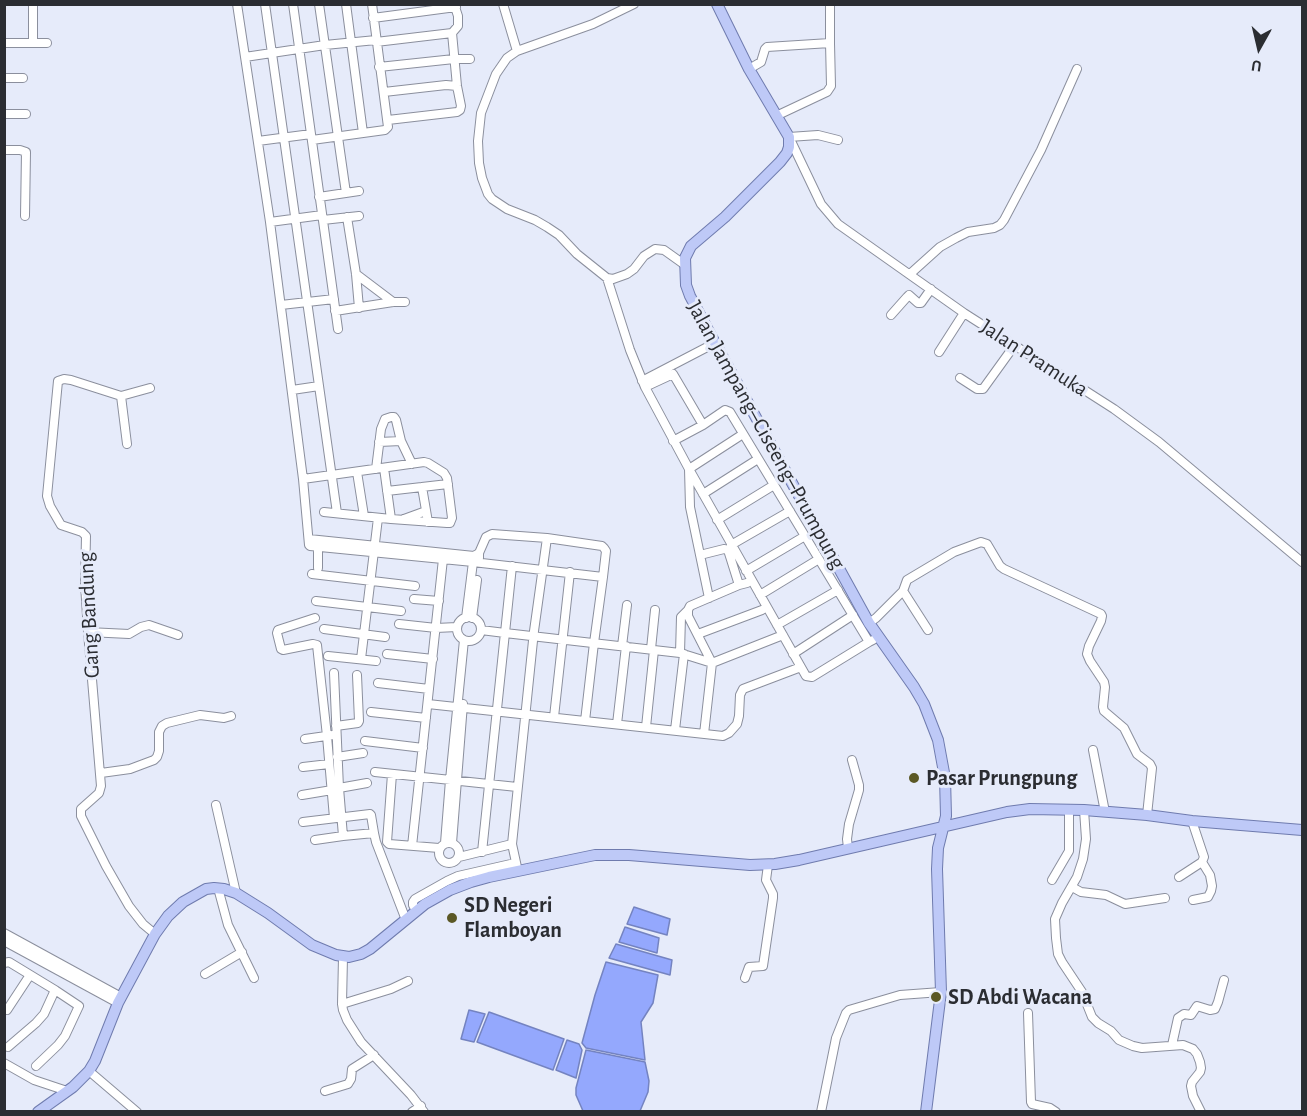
<!DOCTYPE html>
<html>
<head>
<meta charset="utf-8">
<style>
  body { margin:0 }
  #map { position:relative; width:1307px; height:1116px; overflow:hidden; background:#e6ebfa; font-family:"Alegreya Sans",sans-serif }
  canvas { display:block }
  .frame { position:absolute; inset:0; border:6px solid #2b2d32; pointer-events:none }
  .north { position:absolute; left:1229px; top:18px; width:60px; height:60px; -webkit-text-stroke:4px #e6ebfa; paint-order:stroke; rotate:188deg; font-size:16px; font-weight:700; line-height:24px; text-align:center; color:#2b2d32 }
  .north::after { content:''; display:block; margin:auto; width:21px; height:27px; background:#2b2d32; clip-path:polygon(50% 0,100% 100%,50% 72%,0 100%) }
</style>
</head>
<body>
<div id="map">
<canvas width="1307" height="1116"></canvas>
<div class="frame"></div>
<div class="north">U</div>
</div>
<script>
const ctx = document.querySelector('canvas').getContext('2d');
ctx.lineJoin = 'round';
function paint(path, color) { ctx.fillStyle = color; ctx.fill(path, 'evenodd'); }
const shape = rows => new Path2D(rows.map(r => 'M' + r).join(''));
function strokePath(path, color, width, dash) { ctx.strokeStyle = color; ctx.lineWidth = width; ctx.lineCap = dash ? 'butt' : 'round'; ctx.setLineDash(dash || []); ctx.stroke(path); }
function write(font, color, halo, rows, align = 'center') {
  ctx.font = font + ' "Alegreya Sans",sans-serif'; ctx.lineWidth = 6; ctx.setLineDash([]); ctx.textBaseline = 'middle'; ctx.strokeStyle = halo; ctx.fillStyle = color; for (const [text, x, y, turn = 0] of rows) {
    ctx.save(); ctx.translate(x, y); ctx.rotate((+turn || 0) * Math.PI / 180); ctx.textAlign = isNaN(turn) ? turn : align; if (halo) ctx.strokeText(text, 0, 0); ctx.fillText(text, 0, 0); ctx.restore();
  }
}
const water = shape([
  [634,907,670,919,667,935,627,924,634,907],
  [625,927,659,938,657,953,619,942,625,927],
  [616,944,672,960,670,975,609,958,616,944],
  [606,962,658,975,653,1003,641,1022,645,1060,586,1048,582,1043,595,995,606,962],
  [469,1010,485,1014,474,1042,461,1039,469,1010],
  [489,1012,564,1039,553,1070,477,1042,489,1012],
  [567,1040,579,1044,582,1050,576,1078,556,1070,567,1040],
  [586,1050,645,1062,649,1081,648,1092,640,1111,583,1111,576,1095,576,1088,586,1050]
]);
paint(water, '#94a8fd');
strokePath(water, '#7483c0', 1.5);
const minor = shape([
  [237,4,270,222,303,479,309,545,310,546,473,562,466,618],
  [265,4,337,513],
  [293,4,338,329],
  [319,4,346,193],
  [346,4,363,133],
  [503,4,517,51],
  [634,4,593,24,517,51,507,58,496,74,481,113,478,141,479,163,482,178,488,194,492,199,507,209,535,220,547,227,559,235,577,254,607,278,613,279,627,274,634,269,644,256,655,249,664,250,685,265],
  [830,4,830,43],
  [373,18,456,7],
  [376,42,452,33],
  [4,43,47,43],
  [33,43,33,4],
  [245,57,325,45,376,40],
  [379,67,454,59,470,59],
  [749,69,761,62,765,49,767,47,830,43,831,86,827,92,776,116],
  [4,78,23,78],
  [384,92,446,85,457,86],
  [4,114,26,114],
  [388,120,457,112,460,110,461,106,457,86,452,33,458,26,458,16,454,4],
  [312,140,385,130,388,127,372,4],
  [838,140,818,135,789,137,821,204,838,224,964,313,1114,409,1159,442,1302,562],
  [258,141,311,134],
  [4,150,20,150,26,152,25,216],
  [319,197,359,191],
  [347,217,356,274,359,308],
  [323,220,359,216],
  [270,222,322,215],
  [356,274,393,302],
  [910,274,940,247,956,238,968,232,994,228,1000,225,1004,220,1041,150,1077,69],
  [607,278,630,350,645,387],
  [281,305,334,299],
  [335,311,393,302,405,302],
  [891,315,907,297,909,295,918,303,921,303,931,289],
  [939,352,964,313],
  [960,378,977,389,983,389,1014,346],
  [642,381,715,343],
  [150,388,121,396,71,380,64,379,58,381,47,496,50,506,61,525,82,532,86,536,85,584,88,632,101,786,99,793,81,809,81,816,106,866,129,906,143,924,155,934],
  [292,390,319,386],
  [121,396,127,444],
  [703,425,673,374,645,387,689,469,806,676,812,677,869,642],
  [673,441,703,425,725,410,730,412,869,642,873,640],
  [379,442,401,441],
  [384,468,391,519],
  [376,469,381,429,385,419,391,417,394,417,396,420,401,441,412,464],
  [357,472,364,516],
  [303,479,424,462,428,463,444,473,447,478,452,518,450,523,447,523,391,519,324,512],
  [422,487,428,522],
  [387,491,448,484],
  [703,494,758,459],
  [404,519,426,511],
  [717,520,774,485],
  [309,539,474,556,479,553,479,558],
  [731,545,790,511],
  [479,553,486,537,492,534,547,538,602,546,604,548,606,551,603,577,594,643,585,721],
  [700,555,724,549,728,550,739,585],
  [473,562,603,577],
  [318,568,318,547],
  [746,571,805,536],
  [312,574,415,586],
  [903,591,928,630],
  [760,595,819,559],
  [709,598,690,507,689,469,743,434],
  [414,599,439,601],
  [316,601,401,611],
  '457 629a12 12 0 1 1 24 0a12 12 0 1 1-24 0Z',
  [315,618,278,630,277,633,281,649,283,650,313,644,317,645,327,736,334,818],
  [472,618,477,580],
  [869,623,876,618,903,591,907,580,954,552,981,542,987,544,1000,566,1004,569,1101,614,1102,616,1101,621,1089,646,1087,654,1090,661,1104,682,1105,687,1103,707,1104,711,1124,728,1137,754,1150,764,1152,768,1147,815],
  [399,624,436,628,457,627],
  [777,625,838,590],
  [324,629,385,637],
  [481,630,505,633,680,653,712,663,783,635],
  [88,632,129,634,141,627,149,625,178,635],
  [698,634,762,610],
  [622,646,627,605],
  [651,649,655,610],
  [680,653,681,617,688,610],
  [387,654,433,659],
  [793,654,853,615],
  [328,656,376,661],
  [361,659,378,518],
  [334,673,339,788,343,836,374,833,376,842,406,920],
  [378,683,429,689],
  [428,704,723,736,729,733,737,724,739,716,740,695,743,689,801,667],
  [371,712,426,718],
  [554,717,570,572],
  [617,724,626,646],
  [336,726,358,723,359,721,357,675],
  [646,727,654,650],
  [675,730,684,654],
  [704,734,712,663,688,616,688,610,690,606,739,585,747,583],
  [305,739,333,735],
  [365,741,423,748],
  [1093,750,1105,812],
  [337,757,363,753],
  [303,767,329,764],
  [375,772,517,787],
  [101,773,130,769,154,760,157,757,159,751,159,732,162,726,167,723,200,715,224,718,231,716],
  [392,774,387,842,389,844,439,848],
  [339,788,367,783],
  [302,795,332,790],
  [216,805,236,893],
  [1084,810,1086,839,1083,859,1077,877,1062,903,1055,919,1056,938,1058,954,1062,962,1082,992,1092,1017,1098,1023,1111,1031,1119,1040,1133,1046,1142,1048,1183,1045,1193,1049,1197,1054,1200,1062,1201,1068,1200,1072,1192,1082,1191,1086,1193,1096,1201,1112],
  [303,822,370,814,371,815,374,833],
  [315,840,343,836],
  '439 853a10 10 0 1 1 20 0a10 10 0 1 1-20 0Z',
  [445,843,450,780,464,640],
  [452,843,463,704],
  [512,844,517,867],
  [412,846,443,559],
  [848,848,847,839,849,824,859,790,859,785,852,760],
  [482,852,512,566],
  [459,857,512,844,534,631,547,538],
  [1179,877,1202,862,1204,857,1192,821],
  [1052,880,1069,851,1069,809],
  [1072,887,1081,892,1106,895,1125,904,1165,898],
  [218,888,228,925,254,978],
  [1193,900,1208,897,1211,891,1212,886,1210,875,1202,862],
  [416,911,413,905,413,902,415,899,447,881,458,876,515,863],
  [4,933,121,997],
  [4,941,118,1003],
  [343,957,342,1004,343,1010,347,1020,361,1042,411,1095,424,1112],
  [4,963,9,962,55,990,79,1006,65,1036,58,1045,36,1066],
  [205,974,242,952],
  [745,978,749,967,763,966,773,898,773,894,766,880,768,865],
  [342,1004,391,989,408,981],
  [7,1010,30,975],
  [1028,1013,1031,1102,1032,1104,1050,1108,1056,1112],
  [1172,1045,1178,1018,1184,1014,1191,1015,1197,1006,1210,1010,1215,1009,1218,1002,1224,980],
  [8,1047,36,1023,44,1014,55,990],
  [4,1063,34,1080,67,1091],
  [89,1071,137,1112],
  [325,1091,348,1084,351,1079,352,1069,374,1055],
  [412,1112,421,1106],
  [821,1112,836,1038,846,1013,849,1010,900,995,941,992]
]);
const major = shape([
  [717,4,749,69,789,137,789,147,787,153,780,162,725,217,691,246,685,258,686,285,690,296,715,343,869,623,914,687,924,704,938,740,945,778,946,816,938,848,937,869,941,992,926,1112],
  [38,1112,73,1087,89,1071,95,1061,118,1003,155,934,168,916,183,902,206,889,214,888,224,889,236,893,268,913,312,945,336,955,349,957,361,954,370,949,425,904,450,890,471,882,489,877,595,855,629,855,750,865,775,864,799,860,1007,812,1030,809,1084,810,1147,815,1192,821,1302,830]
]);
strokePath(minor, '#8b8f9d', 10);
strokePath(major, '#6f7bae', 12);
strokePath(minor, '#fff', 8);
strokePath(major, '#bec9f7', 10);
for (const [x, y, r, color] of [
  [914,778,6,"#5b5825"],
  [452,918,6,"#5b5825"],
  [936,997,6,"#5b5825"]
]) { const dot = new Path2D(); dot.arc(x, y, r, 0, 2 * Math.PI); ctx.fillStyle = color; ctx.fill(dot); strokePath(dot, '#e6ebfa', 2); }
write('22px', '#2b2d32', '#e6ebfa', [
  ["Jalan Pramuka",1034,358,33],
  ["Jalan Jampang–Ciseeng–Prumpung",766,435,61],
  ["Gang Bandung",89,615,-93]
]);
write('bold 22px', '#2b2d32', '#e6ebfa', [
  ["Pasar Prungpung",926,778],
  ["SD Negeri",464,905],
  ["Flamboyan",464,930],
  ["SD Abdi Wacana",948,997]
], 'left');
</script>
</body>
</html>
